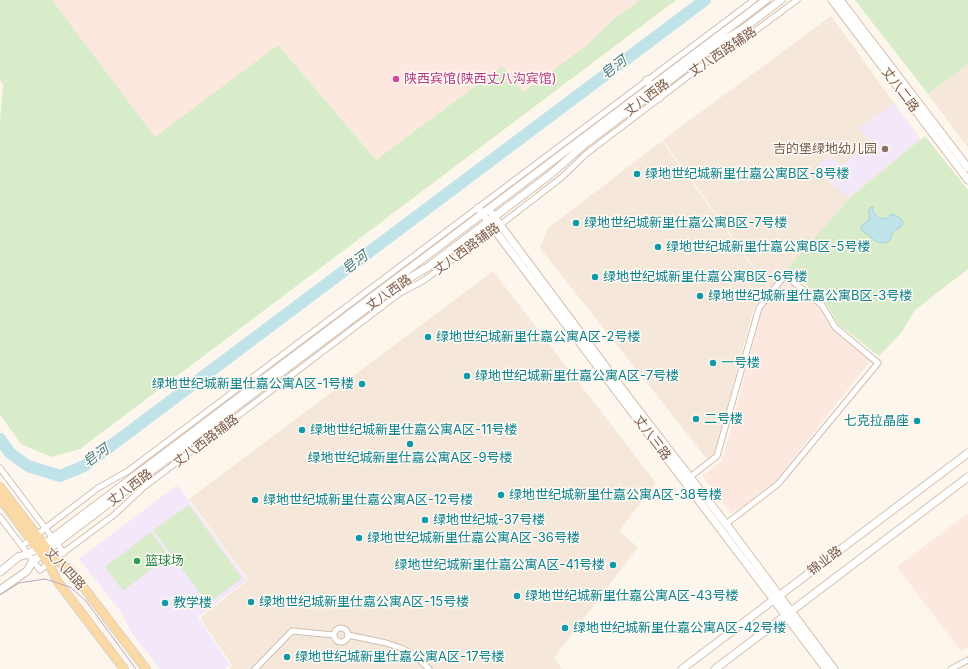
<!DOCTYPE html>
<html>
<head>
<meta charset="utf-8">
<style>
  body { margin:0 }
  canvas { display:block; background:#fdf6ec }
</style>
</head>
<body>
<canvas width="968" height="669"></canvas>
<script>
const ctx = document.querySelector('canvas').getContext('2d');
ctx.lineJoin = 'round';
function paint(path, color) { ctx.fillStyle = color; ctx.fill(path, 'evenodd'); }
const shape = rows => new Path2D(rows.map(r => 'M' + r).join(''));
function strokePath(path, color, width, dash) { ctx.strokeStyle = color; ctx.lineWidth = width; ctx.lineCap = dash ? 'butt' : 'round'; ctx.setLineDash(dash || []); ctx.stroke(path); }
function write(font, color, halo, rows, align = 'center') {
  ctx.font = font + ' Inter,"Noto Sans SC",sans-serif'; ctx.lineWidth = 3; ctx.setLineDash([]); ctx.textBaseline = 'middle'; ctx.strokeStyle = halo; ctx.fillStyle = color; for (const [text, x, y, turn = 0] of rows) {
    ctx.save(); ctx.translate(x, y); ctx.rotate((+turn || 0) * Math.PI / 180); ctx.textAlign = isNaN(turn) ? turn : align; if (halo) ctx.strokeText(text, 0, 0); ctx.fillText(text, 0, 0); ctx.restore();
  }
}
paint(shape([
  [831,16,921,140,850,198,770,289,663,140],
  [968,64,968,148,928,94],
  [662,141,768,288,754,307,715,453,707,459,540,248,548,228],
  [493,271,656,483,619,531,638,547,554,658,562,669,230,669,232,665,200,618,248,580,189,499]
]), '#f5e8da');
paint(shape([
  [52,0,640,0,614,19,587,45,523,92,502,66,376,160,278,45,155,137],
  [785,278,821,307,831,328,871,360,774,483,732,514,702,476,722,461,763,307],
  [968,513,968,647,961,651,897,567]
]), '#fde8e0');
paint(shape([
  [894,103,920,139,849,197,814,169,830,156,842,165,871,142,859,128],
  [177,485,247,580,198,617,230,665,224,669,160,669,132,633,121,612,79,559]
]), '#f3e8fa');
paint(shape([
  [0,0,52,0,155,137,278,45,376,160,502,66,523,92,587,45,614,19,640,0,676,0,80,449,51,457,21,444,0,415,0,121,3,85,0,80],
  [855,0,968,0,968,64,928,94],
  [925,136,968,190,968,269,915,310,901,333,879,356,838,324,824,300,787,269,850,198],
  [189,505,242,578,208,604,153,530],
  [151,532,169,556,123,591,105,567]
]), '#d8ecc9');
const water = shape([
  [873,207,873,212,879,218,886,219,891,214,897,216,902,220,903,224,900,228,897,229,894,231,891,236,891,239,887,243,877,242,868,235,861,230,861,226,867,222,870,218,868,210,870,208,873,207]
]);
paint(water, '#bfe3e8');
strokePath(water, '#a5d3da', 1);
strokePath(shape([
  [0,439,10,453,28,466,60,476,84,466,705,0]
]), '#bfe3e8', 12);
const street = shape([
  [0,468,64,553],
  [690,477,717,456,759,308,785,275,822,305,835,327,878,363,778,484,726,524],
  [0,517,40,570,114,515,144,487,400,293,423,281,500,225,561,178,586,154,724,49,755,31,797,0],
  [22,546,98,488,128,471,754,0],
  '334 635a7 7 0 1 1 14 0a7 7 0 1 1-14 0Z',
  [348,635,386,643,401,648,416,656,429,669],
  [255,669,292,631,334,635],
  [951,669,968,660]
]);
const secondary = shape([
  [832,0,968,180],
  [840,0,968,168],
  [647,80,659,98],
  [478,208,826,669],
  [492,214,629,398,726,524,834,669],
  [0,572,18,557,28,554,43,545,766,0],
  [0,590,27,571,33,561,287,368,396,286,428,267,551,174,585,144,719,43,744,28,781,0],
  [682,669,968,453],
  [715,669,968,477]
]);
const primary = shape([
  [0,487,55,559,71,571,146,669],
  [0,498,49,564,58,582,124,669]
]);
strokePath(street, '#d1beb0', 7);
strokePath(secondary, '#d6c0b0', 9);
strokePath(primary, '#dad1cd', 10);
strokePath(street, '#fff', 5);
strokePath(secondary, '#fff', 7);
strokePath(primary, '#fbd9a5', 8);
strokePath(shape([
  [0,595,19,583,45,579,70,587,86,601,136,669]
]), '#b9a8c9', 1);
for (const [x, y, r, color] of [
  [396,79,4,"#d1479c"],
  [885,149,4,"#8d6e63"],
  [637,174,4,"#0f9aa8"],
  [576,223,4,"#0f9aa8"],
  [658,247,4,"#0f9aa8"],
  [595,277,4,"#0f9aa8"],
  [700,296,4,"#0f9aa8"],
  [428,337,4,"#0f9aa8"],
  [713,363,4,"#0f9aa8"],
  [467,376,4,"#0f9aa8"],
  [362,384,4,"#0f9aa8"],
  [696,419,4,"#0f9aa8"],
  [917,421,4,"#0f9aa8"],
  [302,430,4,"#0f9aa8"],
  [410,444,4,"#0f9aa8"],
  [501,495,4,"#0f9aa8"],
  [255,500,4,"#0f9aa8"],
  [425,520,4,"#0f9aa8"],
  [359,538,4,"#0f9aa8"],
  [137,561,4,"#2e9e5b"],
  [613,565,4,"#0f9aa8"],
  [517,596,4,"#0f9aa8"],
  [251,602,4,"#0f9aa8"],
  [165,603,4,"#0f9aa8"],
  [565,628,4,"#0f9aa8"],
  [287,657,4,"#0f9aa8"]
]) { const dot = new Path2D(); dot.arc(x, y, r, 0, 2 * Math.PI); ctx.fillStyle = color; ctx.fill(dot); strokePath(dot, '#fffaf3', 1.5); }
write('13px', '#7a5c4d', '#fffaf3', [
  ["丈八西路辅路",723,52,-34],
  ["丈八二路",900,90,53],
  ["丈八西路",647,98,-37],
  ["丈八西路辅路",467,249,-36],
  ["丈八西路",389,293,-35],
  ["丈八三路",652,438,53],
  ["丈八西路辅路",206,441,-37],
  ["丈八西路",130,488,-37],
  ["锦业路",825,561,-37],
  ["丈八四路",65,569,47]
]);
write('13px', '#b23c85', '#fffaf3', [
  ["陕西宾馆(陕西丈八沟宾馆)",404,79]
], 'left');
write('13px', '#785e54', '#fffaf3', [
  ["吉的堡绿地幼儿园",877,149]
], 'right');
write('13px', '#0d838f', '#fffaf3', [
  ["绿地世纪城新里仕嘉公寓B区-8号楼",645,174],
  ["绿地世纪城新里仕嘉公寓B区-7号楼",584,223],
  ["绿地世纪城新里仕嘉公寓B区-5号楼",666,247],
  ["绿地世纪城新里仕嘉公寓B区-6号楼",603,277],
  ["绿地世纪城新里仕嘉公寓B区-3号楼",708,296],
  ["绿地世纪城新里仕嘉公寓A区-2号楼",436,337],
  ["一号楼",721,363],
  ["绿地世纪城新里仕嘉公寓A区-7号楼",475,376],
  ["绿地世纪城新里仕嘉公寓A区-1号楼",354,384,"right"],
  ["二号楼",704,419],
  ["七克拉晶座",909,421,"right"],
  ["绿地世纪城新里仕嘉公寓A区-11号楼",310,430],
  ["绿地世纪城新里仕嘉公寓A区-9号楼",410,458,"center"],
  ["绿地世纪城新里仕嘉公寓A区-38号楼",509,495],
  ["绿地世纪城新里仕嘉公寓A区-12号楼",263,500],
  ["绿地世纪城-37号楼",433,520],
  ["绿地世纪城新里仕嘉公寓A区-36号楼",367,538],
  ["绿地世纪城新里仕嘉公寓A区-41号楼",605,565,"right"],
  ["绿地世纪城新里仕嘉公寓A区-43号楼",525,596],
  ["绿地世纪城新里仕嘉公寓A区-15号楼",259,602],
  ["教学楼",173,603],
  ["绿地世纪城新里仕嘉公寓A区-42号楼",573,628],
  ["绿地世纪城新里仕嘉公寓A区-17号楼",295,657]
], 'left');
write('13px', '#27864d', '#fffaf3', [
  ["篮球场",145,561]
], 'left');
write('italic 14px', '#437c86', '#fffaf3', [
  ["皂河",614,68,-37],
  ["皂河",355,263,-37],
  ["皂河",96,456,-35]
]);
</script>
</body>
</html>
